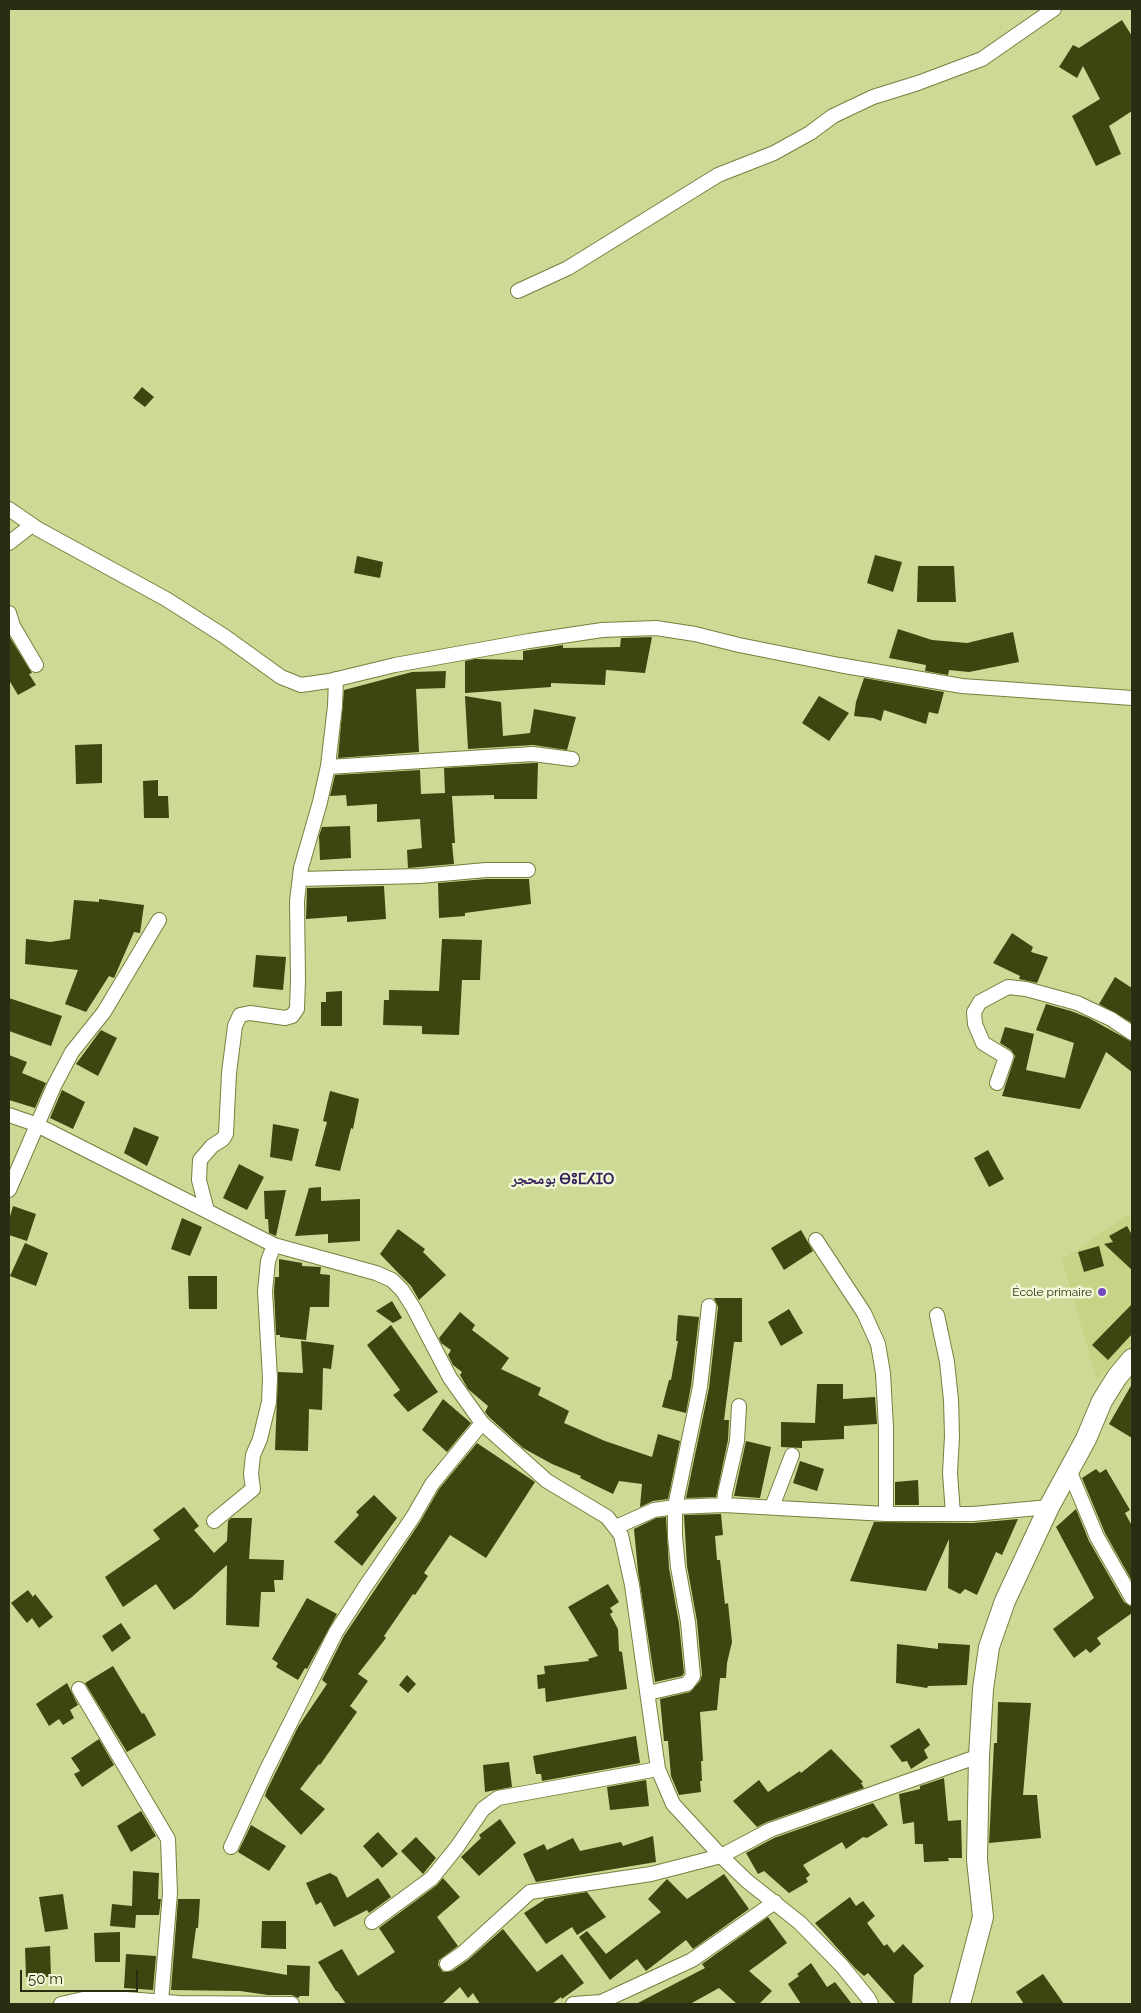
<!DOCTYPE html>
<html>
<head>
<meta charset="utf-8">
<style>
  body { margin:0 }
  #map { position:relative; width:1141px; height:2013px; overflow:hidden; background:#ccda95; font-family:Raleway,sans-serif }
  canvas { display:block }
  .frame { position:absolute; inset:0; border:10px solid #292e12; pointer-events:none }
  .scale { position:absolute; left:20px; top:1970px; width:118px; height:22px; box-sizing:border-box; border:2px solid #292e12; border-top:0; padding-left:6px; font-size:15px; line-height:18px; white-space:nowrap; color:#292e12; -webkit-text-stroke:4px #f0f7d5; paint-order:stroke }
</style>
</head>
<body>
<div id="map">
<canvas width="1141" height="2013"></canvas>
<div class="frame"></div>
<div class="scale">50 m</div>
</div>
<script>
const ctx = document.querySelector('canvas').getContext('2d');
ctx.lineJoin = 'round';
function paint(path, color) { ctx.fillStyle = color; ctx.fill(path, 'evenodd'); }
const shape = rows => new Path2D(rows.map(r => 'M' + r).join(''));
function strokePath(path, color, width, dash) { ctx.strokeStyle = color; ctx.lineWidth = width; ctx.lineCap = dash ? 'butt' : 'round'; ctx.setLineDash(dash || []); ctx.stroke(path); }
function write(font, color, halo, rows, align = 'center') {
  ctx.font = font + ' Raleway,"Noto Naskh Arabic","Noto Sans Tifinagh",sans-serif'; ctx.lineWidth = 5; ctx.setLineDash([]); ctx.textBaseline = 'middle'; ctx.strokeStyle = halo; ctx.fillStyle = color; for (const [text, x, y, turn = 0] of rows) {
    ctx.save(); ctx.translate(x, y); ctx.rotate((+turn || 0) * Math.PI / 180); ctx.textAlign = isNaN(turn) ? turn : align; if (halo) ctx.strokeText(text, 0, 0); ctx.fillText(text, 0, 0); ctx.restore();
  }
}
paint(shape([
  [1128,1215,1132,1222,1132,1342,1097,1380,1062,1260]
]), '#c5d486');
paint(shape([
  [1122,20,1132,36,1132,111,1109,126,1121,154,1096,166,1072,116,1100,99,1083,66,1077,78,1059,67,1073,45,1079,48],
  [142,387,154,397,145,407,133,398],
  [875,555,902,562,893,592,867,583],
  [357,556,383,562,380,578,354,573],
  [918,566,954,566,956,602,917,602],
  [898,629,932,640,967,643,1013,632,1019,662,969,672,949,670,948,675,925,671,926,665,889,658],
  [9,636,32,673,29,674,36,685,18,695,9,680],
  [652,637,645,673,606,670,605,685,551,683,551,687,465,693,465,661,475,659,523,660,523,651,530,650,563,645,563,648,620,647,621,638],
  [446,671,445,688,416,689,419,752,338,758,344,690,412,672],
  [864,678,944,692,938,714,929,712,926,724,884,710,881,721,873,718,854,716,856,702],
  [465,696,501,702,503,736,530,733,534,709,576,717,567,750,533,745,468,749],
  [819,696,849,713,829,741,802,723],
  [102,744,102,783,76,784,75,745],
  [533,763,538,763,537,799,494,799,494,795,452,796,455,843,452,843,454,864,408,868,407,850,422,848,420,819,377,822,377,804,347,806,346,795,330,796,335,775,420,770,421,794,445,793,444,768],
  [158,780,158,796,168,796,169,818,144,818,143,781],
  [350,826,351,858,320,860,319,836,322,827],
  [486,879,529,879,531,904,465,913,465,916,439,918,438,883],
  [384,886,386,919,347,922,347,916,306,919,307,888],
  [99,899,144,905,140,933,134,932,114,978,109,976,86,1012,65,1004,78,970,25,964,26,939,50,942,70,939,74,900,99,902],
  [1012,933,1033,947,1031,952,1048,957,1037,983,1019,979,1020,976,993,963],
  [442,939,482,940,480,980,462,980,459,1035,422,1034,422,1026,383,1025,384,1000,389,1000,389,990,439,991],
  [256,955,286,957,283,990,253,987],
  [1115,977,1132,988,1132,1023,1099,1004],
  [342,991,342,1026,321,1026,321,1002,326,1002,326,992],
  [9,998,62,1016,51,1046,9,1031],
  [1046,1004,1071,1011,1089,1018,1132,1042,1132,1072,1106,1052,1080,1109,1002,1096,1015,1056,1011,1050,1000,1043,1005,1027,1034,1034,1026,1070,1065,1078,1074,1043,1036,1030],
  [101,1030,117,1038,98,1076,76,1064],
  [9,1055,27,1062,22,1073,46,1083,35,1108,9,1100],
  [62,1090,85,1102,73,1129,50,1118],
  [330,1091,359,1099,353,1129,351,1128,340,1171,315,1166,327,1122,323,1121],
  [273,1124,299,1129,292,1161,270,1157],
  [134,1127,159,1137,147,1166,124,1153],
  [988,1150,1004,1179,989,1187,974,1158],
  [239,1164,264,1177,247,1210,223,1198],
  [321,1187,321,1201,360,1199,360,1241,328,1243,328,1234,295,1236,309,1188],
  [286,1190,276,1236,269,1233,268,1219,265,1219,264,1191],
  [13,1206,36,1214,27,1241,9,1235,9,1220],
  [182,1218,202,1227,190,1256,171,1249],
  [1127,1226,1132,1235,1132,1270,1104,1244,1113,1242,1109,1236],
  [398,1229,425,1249,423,1252,446,1275,419,1300,411,1286,380,1254],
  [801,1230,813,1251,784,1270,771,1248],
  [25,1243,48,1253,36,1286,10,1276],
  [1099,1246,1104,1266,1084,1272,1078,1252],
  [279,1259,302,1263,302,1266,321,1267,320,1274,330,1275,329,1307,310,1307,306,1340,280,1337,280,1335,276,1335,274,1291,275,1277,279,1277],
  [188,1276,217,1276,217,1309,189,1309],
  [714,1298,742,1298,742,1342,734,1342,724,1420,729,1420,728,1440,716,1497,686,1498,709,1388,718,1307],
  [392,1301,402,1318,393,1323,376,1311],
  [1132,1304,1132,1334,1108,1360,1092,1345],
  [789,1309,803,1333,781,1346,768,1322],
  [460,1312,475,1325,472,1330,509,1358,501,1369,541,1388,538,1395,569,1411,564,1423,605,1441,652,1457,658,1434,680,1441,668,1499,653,1501,640,1507,642,1484,619,1481,613,1494,580,1478,581,1476,552,1464,523,1448,489,1417,485,1412,488,1406,468,1389,460,1375,462,1372,453,1365,448,1355,451,1350,441,1343,439,1338],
  [678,1315,699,1317,691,1386,686,1413,662,1407,669,1380,671,1380,678,1341,676,1341],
  [391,1325,438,1392,408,1412,393,1395,400,1390,367,1345],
  [301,1341,334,1345,331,1369,323,1368,322,1410,309,1409,308,1451,275,1450,278,1372,303,1373],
  [817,1384,843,1384,843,1399,875,1397,877,1424,844,1426,844,1439,802,1441,802,1448,781,1447,781,1422,815,1423],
  [1132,1384,1132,1438,1109,1424],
  [443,1399,471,1423,447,1452,422,1430],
  [746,1441,771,1447,760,1498,734,1496],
  [477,1443,535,1482,486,1558,450,1535,424,1573,428,1576,415,1595,413,1594,384,1636,386,1638,358,1674,368,1681,350,1706,357,1712,320,1765,319,1764,300,1789,325,1809,301,1835,265,1796,267,1790,298,1727,327,1684,322,1680,344,1636,420,1522,439,1489],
  [800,1461,824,1469,817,1491,793,1483],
  [1096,1469,1100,1473,1106,1469,1130,1510,1125,1513,1132,1526,1132,1581,1105,1533,1082,1478],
  [918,1480,919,1505,895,1505,895,1482],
  [374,1495,397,1518,362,1566,334,1542,359,1515,356,1512],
  [184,1507,199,1526,194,1530,214,1553,227,1541,228,1521,231,1518,252,1518,249,1559,284,1560,283,1580,274,1580,275,1592,261,1592,259,1627,226,1625,227,1565,192,1597,174,1610,156,1584,123,1607,105,1577,160,1539,153,1530],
  [1076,1509,1089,1541,1124,1602,1132,1607,1132,1613,1097,1638,1101,1644,1090,1653,1086,1649,1074,1658,1053,1629,1094,1598,1056,1527],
  [721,1514,723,1535,715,1536,717,1560,720,1560,725,1604,728,1603,732,1642,727,1663,726,1678,720,1678,717,1710,700,1712,703,1761,701,1761,702,1781,700,1781,701,1792,679,1795,671,1776,668,1741,664,1741,660,1699,690,1692,700,1681,702,1675,697,1621,687,1566,684,1515],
  [666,1517,669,1568,679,1623,684,1673,682,1676,655,1682,638,1571,634,1529,656,1518],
  [1018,1519,1002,1555,996,1552,977,1595,965,1589,960,1594,948,1588,949,1539,926,1591,850,1581,874,1522,973,1523],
  [608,1584,619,1602,610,1608,613,1612,610,1614,618,1629,619,1651,622,1652,627,1689,546,1702,545,1688,538,1689,537,1675,545,1674,544,1666,589,1661,588,1659,598,1656,568,1607],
  [28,1590,33,1597,35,1594,53,1617,39,1628,32,1618,27,1623,11,1603],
  [307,1598,337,1614,307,1669,305,1668,298,1680,276,1667,278,1663,272,1659],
  [121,1623,131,1638,112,1652,102,1636],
  [938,1643,970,1645,967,1685,928,1686,927,1688,896,1683,897,1644,938,1649],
  [113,1666,142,1714,144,1713,156,1735,127,1752,85,1683],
  [407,1675,416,1684,408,1693,399,1685],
  [67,1683,78,1705,70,1710,74,1718,63,1725,59,1719,49,1726,36,1704],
  [998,1702,1031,1703,1023,1795,1037,1795,1041,1838,989,1843,994,1743,997,1743],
  [919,1728,930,1745,924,1750,928,1758,911,1769,907,1761,902,1762,890,1746],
  [636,1736,640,1763,542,1781,541,1774,536,1774,533,1756],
  [99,1739,114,1765,82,1787,74,1774,80,1771,71,1758],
  [831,1749,863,1782,861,1783,864,1788,767,1822,757,1827,733,1801,759,1780,768,1792,800,1771,801,1773],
  [509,1762,512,1787,485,1792,483,1765],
  [944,1778,948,1821,961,1820,962,1858,948,1858,949,1861,924,1862,923,1844,915,1844,914,1822,903,1824,899,1794,920,1789,920,1786],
  [646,1780,649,1806,610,1810,607,1787],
  [873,1803,888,1825,867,1838,863,1837,846,1849,842,1842,803,1865,810,1875,806,1878,808,1882,789,1893,764,1871,758,1874,746,1853,774,1838],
  [141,1811,156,1836,131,1852,117,1826],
  [500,1819,516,1843,479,1876,461,1857,481,1838,479,1835],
  [251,1825,286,1846,269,1871,238,1852],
  [378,1832,398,1854,382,1868,363,1846],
  [653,1836,656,1862,536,1882,523,1854,544,1844,547,1850,573,1838,580,1851,621,1842,623,1846],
  [416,1837,436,1858,423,1874,401,1851],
  [133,1871,159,1873,158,1899,161,1899,159,1915,136,1915,135,1928,110,1926,112,1904,132,1906],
  [330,1873,337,1877,347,1898,378,1878,391,1897,369,1913,367,1910,334,1927,321,1902,316,1905,306,1883],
  [724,1874,749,1909,693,1949,686,1940,646,1971,637,1959,610,1980,579,1937,587,1931,606,1954,661,1912,648,1899,667,1879,687,1899],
  [443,1878,460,1897,437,1917,458,1946,439,1960,438,1965,443,1972,452,1971,468,1960,503,1929,537,1972,562,1954,584,1983,562,1999,561,1997,552,2004,480,2004,473,1993,468,1998,460,1987,442,2004,346,2004,337,1991,336,1991,318,1962,342,1949,358,1976,395,1952,379,1928,437,1885],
  [587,1892,606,1917,577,1935,572,1927,546,1944,524,1913,544,1900,544,1899],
  [63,1894,68,1929,45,1932,39,1897],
  [850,1897,856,1906,863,1901,875,1916,867,1923,884,1946,887,1944,894,1953,903,1944,924,1966,914,1975,912,2004,896,2004,868,1973,864,1976,855,1968,815,1923],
  [178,1899,200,1899,198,1928,196,1928,192,1958,287,1975,287,1965,310,1966,309,1996,300,1996,298,1998,292,1995,268,1995,240,1991,171,1990],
  [768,1917,787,1943,749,1971,772,1991,759,2004,737,2004,719,1988,690,2004,636,2004,705,1968,702,1964],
  [262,1921,286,1921,286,1949,261,1948],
  [120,1932,120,1962,95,1962,94,1933],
  [50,1946,51,1977,26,1977,25,1948],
  [126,1954,156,1956,153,1990,124,1988],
  [811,1963,827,1987,835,1982,852,2004,801,2004,788,1984,799,1976,797,1974],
  [1043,1974,1064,2004,1024,2004,1016,1992]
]), '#3d4511');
const street = shape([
  [518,291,568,268,718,175,774,153,810,133,833,116,873,97,918,83,982,59,1054,9],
  [9,509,38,529,166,599,224,636,281,677,301,685,329,681,395,665,529,641,602,630,656,628,695,634,739,645,839,665,962,686,1132,698],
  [9,543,32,525],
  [9,613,13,626,36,665],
  [328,767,533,754,572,759],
  [300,879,420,876,486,870,528,870],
  [997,1083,1006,1057,983,1043,975,1024,974,1012,980,1002,1008,987,1026,989,1077,1003,1111,1019,1132,1033],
  [9,1115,35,1124,274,1245,376,1273,392,1280,402,1290,413,1307,450,1378,482,1423,547,1481,607,1517,621,1535,632,1585,658,1769,673,1804,721,1856,747,1881,800,1923,842,1966,868,1998,871,2004],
  [9,1190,54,1086,72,1052,104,1012,159,920],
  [207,1211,199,1180,200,1160,212,1146,223,1139,226,1134,229,1073,235,1026,240,1015,250,1013,285,1018,292,1016,297,1009,298,979,297,901,301,868,320,802,328,766,335,706,336,679],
  [816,1240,864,1313,878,1344,883,1373,886,1428,886,1514,973,1514,1049,1507],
  [937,1315,947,1362,951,1400,952,1436,950,1473,953,1514],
  [1069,1470,1097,1537,1132,1598],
  [724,1505,725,1493,737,1441,739,1406],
  [772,1507,792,1455],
  [214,1521,253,1489,251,1474,253,1455,260,1439,269,1402,270,1378,265,1291,268,1261,274,1245],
  [616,1527,654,1510,675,1507,724,1505,886,1514],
  [79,1689,168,1839,170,1893,161,2002],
  [648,1693,687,1684,693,1676,688,1622,678,1567,675,1536,675,1507,700,1387,709,1306],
  [231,1847,267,1769,336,1632,365,1587,413,1517,432,1484,482,1423],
  [372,1922,432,1878,457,1847,483,1809,498,1798,658,1769],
  [447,1964,463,1953,530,1892,651,1874,721,1856,770,1830,979,1756],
  [61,2004,83,1999,113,1998,179,2003,292,2004],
  [573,2004,601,2002,692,1960,775,1902]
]);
const secondary = shape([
  [960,2004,983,1917,977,1860,979,1756,983,1689,989,1647,1005,1601,1049,1507,1086,1439,1102,1401,1117,1377,1132,1359]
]);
strokePath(street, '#75803e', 16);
strokePath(secondary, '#75803e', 22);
strokePath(street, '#fff', 14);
strokePath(secondary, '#fff', 20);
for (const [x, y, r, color] of [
  [1102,1292,5,"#7547bf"]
]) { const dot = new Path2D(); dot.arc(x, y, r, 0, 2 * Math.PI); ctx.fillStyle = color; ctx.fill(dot); strokePath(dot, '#f0f7d5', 2); }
write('12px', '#292e12', '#f0f7d5', [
  ["École primaire",1092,1292]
], 'right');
write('bold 15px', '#36215b', '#f0f7d5', [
  ["بومحجر ⴱⵓⵎⵃⵊⵔ",563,1179]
]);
</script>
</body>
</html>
